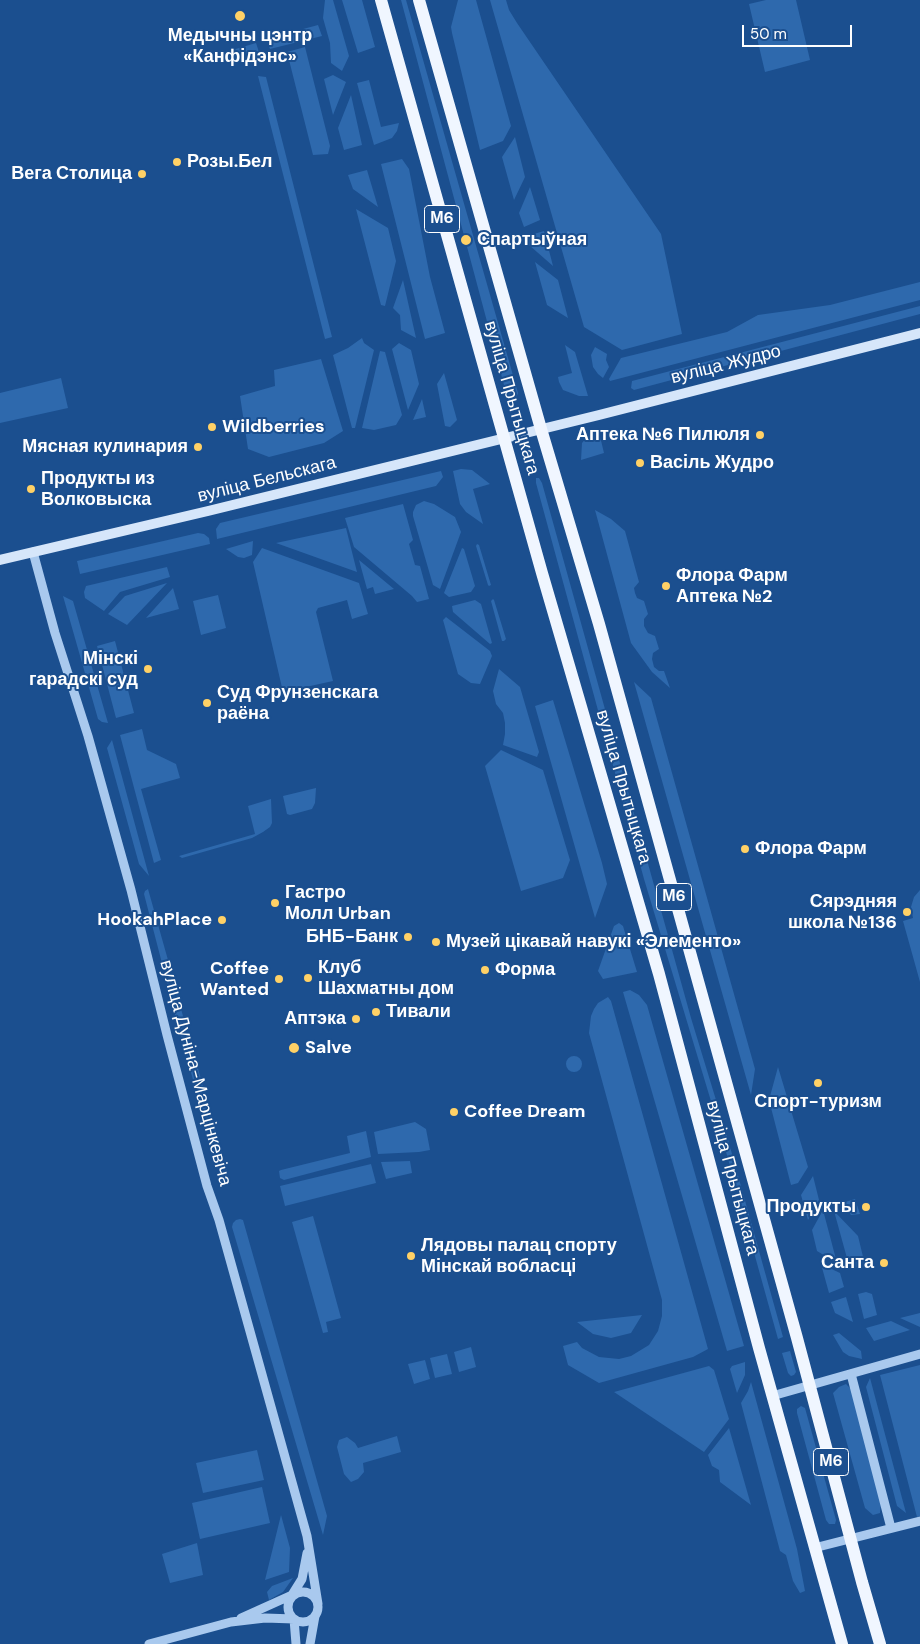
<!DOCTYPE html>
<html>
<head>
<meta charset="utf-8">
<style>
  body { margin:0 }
  #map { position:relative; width:920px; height:1644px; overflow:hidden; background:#1b4f8f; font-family:"DM Sans",sans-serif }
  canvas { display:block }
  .scale { position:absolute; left:742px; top:25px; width:110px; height:22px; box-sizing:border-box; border:2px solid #fff; border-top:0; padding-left:6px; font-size:15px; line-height:18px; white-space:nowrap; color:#fff; -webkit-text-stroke:4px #1b4f8f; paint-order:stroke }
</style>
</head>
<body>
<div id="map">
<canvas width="920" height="1644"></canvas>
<div class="scale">50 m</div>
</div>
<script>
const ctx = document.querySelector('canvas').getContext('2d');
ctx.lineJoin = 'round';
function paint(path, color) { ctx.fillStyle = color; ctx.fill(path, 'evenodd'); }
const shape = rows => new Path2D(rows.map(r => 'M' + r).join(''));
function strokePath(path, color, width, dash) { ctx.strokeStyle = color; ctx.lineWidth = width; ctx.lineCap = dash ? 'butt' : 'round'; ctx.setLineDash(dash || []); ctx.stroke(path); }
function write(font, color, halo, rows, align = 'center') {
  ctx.font = font + ' "DM Sans",sans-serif'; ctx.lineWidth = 4; ctx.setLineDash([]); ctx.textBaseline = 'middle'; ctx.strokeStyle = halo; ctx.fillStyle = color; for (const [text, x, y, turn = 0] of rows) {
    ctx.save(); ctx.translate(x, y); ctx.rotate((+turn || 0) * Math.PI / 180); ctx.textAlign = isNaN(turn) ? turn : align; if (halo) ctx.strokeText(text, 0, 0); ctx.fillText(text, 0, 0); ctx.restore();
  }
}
paint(shape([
  [325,0,333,0,349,56,342,71,331,63,330,43,323,18],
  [342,0,362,0,375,47,358,53],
  [401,0,406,0,518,393,515,401,508,400],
  [458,0,476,0,511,126,503,141,480,150,452,33,451,27],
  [490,0,506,0,509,10,517,23,661,234,682,334,622,350,584,327],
  [766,0,796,0,810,60,765,72,749,4],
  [318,25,322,36,270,49,266,39],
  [256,43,259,52,217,63,222,53],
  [305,47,330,146,328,154,313,155,287,52],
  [333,75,346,82,333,115,324,79],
  [258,76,266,77,332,337,325,339],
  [369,80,381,127,399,123,397,131,392,138,374,145,357,83],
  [351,95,362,145,344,150,338,128],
  [515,137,525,177,514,200,502,157],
  [402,159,409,169,430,277,445,333,425,339,381,164],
  [367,170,378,207,353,189,348,175],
  [530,187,540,220,524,227,519,213],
  [356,209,388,228,396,261,385,306,381,305],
  [544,231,553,266,529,245,527,236],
  [535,262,558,280,568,318,547,305],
  [403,280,416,338,401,330,400,315,393,308],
  [920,282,920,300,610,381,609,379,621,358,727,332,758,315,830,305],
  [920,306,920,314,634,390,631,388,632,381],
  [362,338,364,343,374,350,355,428,352,428,333,355,348,348],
  [399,343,411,350,419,384,408,410,392,349],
  [565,345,575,352,588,396,579,396,563,390,559,382,558,377,572,373],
  [595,347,607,354,606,360,609,367,603,378,598,374,593,367,591,355],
  [380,351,385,352,402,415,396,425,374,430,362,428],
  [321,359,343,431,324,443,269,457,248,449,240,396,275,386,274,370],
  [444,373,457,420,450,427,445,426,437,384],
  [61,378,68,408,0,423,0,393],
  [422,399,426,417,413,420],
  [598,428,604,453,581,460,582,443,589,435],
  [461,469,472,470,490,484,473,489,483,524,466,512,460,504,453,471],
  [441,471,443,477,436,486,217,539,216,529,220,523],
  [536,478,539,478,542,483,691,1018,727,1136,783,1337,778,1339,723,1141,644,879,536,483],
  [424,501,434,504,455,517,461,532,440,589,433,585,413,516,413,512,416,505],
  [403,504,413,540,409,544,415,565,420,566,429,599,417,602,412,596,354,547,345,518],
  [595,510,611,519,625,531,639,582,634,588,635,593,637,598,644,601,648,614,644,619,644,626,648,633,655,636,659,649,653,653,652,659,654,667,659,671,664,671,670,688,652,672,631,643],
  [346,528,357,572,276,543],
  [198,533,204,534,209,538,210,544,80,574,77,561],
  [253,541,252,555,244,558,238,557,226,549],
  [477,544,479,545,491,585,489,586,488,585,476,546],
  [262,548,359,583,368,614,352,619,347,600,318,608,316,612,333,681,283,692,253,562],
  [462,548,464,549,475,586,471,592,449,597,444,593],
  [359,560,394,589,375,594,373,587,367,589],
  [167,567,170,577,120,592,104,611,85,598,84,592,86,586],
  [167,583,127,625,108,614,125,596],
  [173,588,179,609,146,618],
  [218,595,226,628,201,635,193,601],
  [63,596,73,601,108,723,102,722,98,719],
  [493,599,494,600,506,639,504,641,502,641,491,601],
  [475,600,481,604,492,643,490,644,453,612,452,606],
  [446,617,490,651,492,656,480,684,471,683,458,674,443,620],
  [115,641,134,713,116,718,97,646],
  [499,669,520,687,539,752,537,757,503,745,505,734,505,723,503,713,496,704,493,691],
  [634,682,651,698,755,1069,751,1095],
  [553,700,602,863,607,884,595,918,535,706],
  [142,729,147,750,176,764,180,778,141,789,161,860,154,863,120,735],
  [112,740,149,876,139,864,107,748],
  [501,750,543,770,570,860,563,878,521,891,485,766],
  [316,788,315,803,312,809,290,815,287,814,283,796],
  [271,799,272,823,270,827,263,832,252,838,182,858,179,856,255,834,248,806],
  [148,889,177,992,170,994,144,894,145,891],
  [920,890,920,982,903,921,913,918,911,907,914,897],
  [619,923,623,926,637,972,603,979,598,971,614,926],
  [630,990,639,995,647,1005,744,1346,727,1351,623,992],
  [608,997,611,1001,708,1349,693,1357,599,1383,568,1365,563,1346,577,1342,582,1348,599,1357,619,1359,631,1356,649,1345,658,1331,662,1316,662,1300,589,1033,591,1016,594,1009,598,1003],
  [179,1002,228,1174,220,1177,172,1004],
  '566 1064a8 8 0 1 1 16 0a8 8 0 1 1-16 0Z',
  [778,1067,808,1167,798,1183,791,1185,769,1100],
  [415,1122,426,1129,430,1150,419,1152,378,1154,374,1132],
  [366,1131,371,1157,284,1180,280,1178,279,1171,281,1170,350,1153,347,1136],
  [410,1161,412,1173,386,1179,381,1162],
  [371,1164,376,1183,285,1206,280,1186],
  [813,1176,819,1200,808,1220,801,1195],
  [855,1199,860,1214,851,1215,842,1203],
  [823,1210,837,1263,817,1251,812,1230],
  [834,1211,858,1236,865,1265,850,1269],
  [313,1216,341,1318,326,1322,328,1332,323,1333,292,1222],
  [240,1219,243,1220,327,1516,323,1535,232,1227,233,1223,236,1220],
  [821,1264,840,1273,844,1287,829,1293],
  [866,1292,872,1294,877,1315,864,1319,858,1294],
  [846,1297,853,1322,835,1313,831,1302],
  [920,1313,920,1327,900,1318],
  [642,1315,631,1333,611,1338,593,1334,577,1322],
  [891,1321,910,1330,874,1341,866,1328],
  [839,1333,861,1351,862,1359,849,1356,843,1352,833,1335],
  [471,1347,476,1367,459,1372,454,1352],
  [790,1351,796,1372,794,1375,791,1376,788,1373,782,1353],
  [447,1354,452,1374,435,1378,430,1358],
  [425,1360,430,1379,414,1384,408,1364],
  [745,1362,745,1375,737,1393,730,1369,732,1366],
  [920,1365,920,1516,917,1517,880,1375],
  [709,1366,714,1370,729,1419,704,1452,614,1392],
  [870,1378,906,1513,897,1506,866,1387],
  [751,1382,797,1549,805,1591,800,1593,793,1581,786,1555,780,1551,741,1403,748,1391],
  [846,1384,851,1389,881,1502,880,1513,873,1515,865,1508,833,1393,839,1387],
  [801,1406,805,1408,836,1520,835,1524,829,1524,826,1520,797,1413,797,1409],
  [729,1428,751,1505,720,1482,719,1470,712,1466,708,1455],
  [397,1436,401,1452,363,1463,364,1472,358,1479,351,1482,344,1474,337,1447,339,1440,347,1437,355,1443,358,1448],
  [257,1450,264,1480,203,1493,196,1463],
  [262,1487,270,1523,200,1539,192,1503],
  [281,1515,290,1548,289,1572,265,1580],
  [197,1543,203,1575,170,1583,162,1554],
  [293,1578,283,1592,269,1600,267,1592,272,1586]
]), '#2e69ad');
strokePath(shape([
  [33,552,55,633,88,736,131,890,167,1035,207,1186,219,1220,307,1536,318,1604],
  [851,1374,891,1528],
  [772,1396,920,1354],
  [814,1548,920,1521],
  '288 1607a15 15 0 1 1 30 0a15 15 0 1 1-30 0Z',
  [241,1618,292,1595,302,1579,307,1553],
  [294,1619,296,1644],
  [149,1644,231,1622,265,1618,294,1619],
  [310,1644,315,1616]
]), '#a9c9ee', 9);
strokePath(shape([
  [0,560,208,511,599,415,920,333]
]), '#d6e6fa', 10);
strokePath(shape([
  [381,0,542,573,659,974,759,1348,842,1644],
  [419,0,541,429,599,624,797,1338,862,1582,880,1644]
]), '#f0f6ff', 12);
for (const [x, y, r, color] of [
  [240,16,6,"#ffd166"],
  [177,162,5,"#ffd166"],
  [142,174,5,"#ffd166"],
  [466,240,6,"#ffd166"],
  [212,427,5,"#ffd166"],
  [760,435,5,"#ffd166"],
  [198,447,5,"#ffd166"],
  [640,463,5,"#ffd166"],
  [31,489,5,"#ffd166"],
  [666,586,5,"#ffd166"],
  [148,669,5,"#ffd166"],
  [207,703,5,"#ffd166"],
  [745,849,5,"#ffd166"],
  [275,903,5,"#ffd166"],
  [907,912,5,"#ffd166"],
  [222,920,5,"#ffd166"],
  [408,937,5,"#ffd166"],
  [436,942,5,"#ffd166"],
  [485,970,5,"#ffd166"],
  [308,978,5,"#ffd166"],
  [279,979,5,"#ffd166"],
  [376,1012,5,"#ffd166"],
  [356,1019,5,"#ffd166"],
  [294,1048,6,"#ffd166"],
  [818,1083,5,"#ffd166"],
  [454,1112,5,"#ffd166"],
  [866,1207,5,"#ffd166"],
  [411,1256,5,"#ffd166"],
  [884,1263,5,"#ffd166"]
]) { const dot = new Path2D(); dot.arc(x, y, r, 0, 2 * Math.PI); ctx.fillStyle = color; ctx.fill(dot); strokePath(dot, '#1b4f8f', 2); }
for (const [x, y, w] of [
  [442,219,35],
  [674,897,35],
  [831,1462,35]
]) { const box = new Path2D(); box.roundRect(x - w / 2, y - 13.5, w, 27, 4); ctx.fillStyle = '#1b4f8f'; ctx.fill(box); strokePath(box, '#fff', 1); }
write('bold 16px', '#fff', null, [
  ["М6",442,219],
  ["М6",674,897],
  ["М6",831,1462]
]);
write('bold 18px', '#fff', '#1b4f8f', [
  ["Медычны цэнтр",240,36,"center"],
  ["«Канфідэнс»",240,57,"center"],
  ["Розы.Бел",187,162],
  ["Вега Столица",132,174,"right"],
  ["Спартыўная",477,240],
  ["Wildberries",222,427],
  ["Аптека №6 Пилюля",750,435,"right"],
  ["Мясная кулинария",188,447,"right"],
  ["Васіль Жудро",650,463],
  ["Продукты из",41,479],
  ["Волковыска",41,500],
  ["Флора Фарм",676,576],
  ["Аптека №2",676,597],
  ["Мінскі",138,659,"right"],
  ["гарадскі суд",138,680,"right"],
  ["Суд Фрунзенскага",217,693],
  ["раёна",217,714],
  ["Флора Фарм",755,849],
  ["Гастро",285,893],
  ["Молл Urban",285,914],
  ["Сярэдняя",897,902,"right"],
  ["школа №136",897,923,"right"],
  ["HookahPlace",212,920,"right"],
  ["БНБ-Банк",398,937,"right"],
  ["Музей цікавай навукі «Элементо»",446,942],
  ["Клуб",318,968],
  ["Шахматны дом",318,989],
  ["Coffee",269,969,"right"],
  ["Wanted",269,990,"right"],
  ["Форма",495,970],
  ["Тивали",386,1012],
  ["Аптэка",346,1019,"right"],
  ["Salve",305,1048],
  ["Спорт-туризм",818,1102,"center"],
  ["Coffee Dream",464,1112],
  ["Продукты",856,1207,"right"],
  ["Лядовы палац спорту",421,1246],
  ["Мінскай вобласці",421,1267],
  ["Санта",874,1263,"right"]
], 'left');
write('18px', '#fff', '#1b4f8f', [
  ["вуліца Жудро",726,365,-14],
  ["вуліца Прытыцкага",511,398,74],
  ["вуліца Бельскага",267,480,-14],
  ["вуліца Прытыцкага",623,787,74],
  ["вуліца Дуніна-Марцінкевіча",195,1073,75],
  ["вуліца Прытыцкага",732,1178,75]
]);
</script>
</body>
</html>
